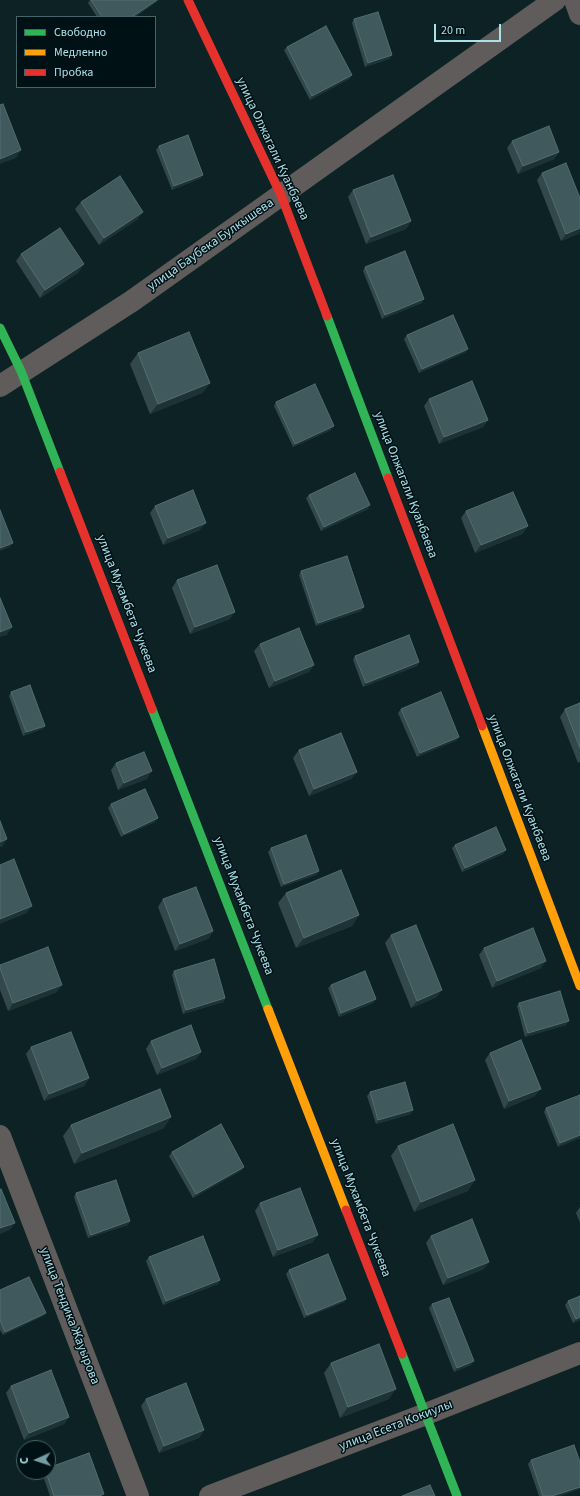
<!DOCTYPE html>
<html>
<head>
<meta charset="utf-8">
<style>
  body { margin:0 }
  #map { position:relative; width:580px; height:1496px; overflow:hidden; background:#0c2224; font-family:"Source Sans 3",sans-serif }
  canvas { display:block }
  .legend { position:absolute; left:16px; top:16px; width:140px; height:72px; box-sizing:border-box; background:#001115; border:1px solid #456469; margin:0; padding:5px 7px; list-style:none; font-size:12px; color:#ace0e8 }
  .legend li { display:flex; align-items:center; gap:8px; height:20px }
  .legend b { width:20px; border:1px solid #456469 }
  .north { position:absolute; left:16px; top:1440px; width:40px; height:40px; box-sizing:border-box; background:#001115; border:1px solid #456469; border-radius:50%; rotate:267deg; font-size:11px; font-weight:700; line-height:16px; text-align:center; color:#ace0e8 }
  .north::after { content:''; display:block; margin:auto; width:14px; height:18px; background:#749ea3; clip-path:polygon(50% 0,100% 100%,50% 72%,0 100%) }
  .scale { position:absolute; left:434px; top:24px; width:67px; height:18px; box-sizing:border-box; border:2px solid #ace0e8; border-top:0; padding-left:5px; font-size:12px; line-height:14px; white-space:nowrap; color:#ace0e8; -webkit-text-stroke:3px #001115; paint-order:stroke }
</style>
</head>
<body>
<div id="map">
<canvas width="580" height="1496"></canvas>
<ul class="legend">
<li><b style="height:5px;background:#30b455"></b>Свободно</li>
<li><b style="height:5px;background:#ff9f0a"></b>Медленно</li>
<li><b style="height:5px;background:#e5322d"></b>Пробка</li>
</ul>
<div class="north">С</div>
<div class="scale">20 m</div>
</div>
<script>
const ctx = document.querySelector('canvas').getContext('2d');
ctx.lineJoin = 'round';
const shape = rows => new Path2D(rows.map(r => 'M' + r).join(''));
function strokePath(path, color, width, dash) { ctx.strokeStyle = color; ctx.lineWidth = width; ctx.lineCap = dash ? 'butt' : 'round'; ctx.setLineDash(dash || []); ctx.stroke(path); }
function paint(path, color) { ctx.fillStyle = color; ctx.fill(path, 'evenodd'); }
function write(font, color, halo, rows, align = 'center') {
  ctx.font = font + ' "Source Sans 3",sans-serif'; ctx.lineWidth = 3; ctx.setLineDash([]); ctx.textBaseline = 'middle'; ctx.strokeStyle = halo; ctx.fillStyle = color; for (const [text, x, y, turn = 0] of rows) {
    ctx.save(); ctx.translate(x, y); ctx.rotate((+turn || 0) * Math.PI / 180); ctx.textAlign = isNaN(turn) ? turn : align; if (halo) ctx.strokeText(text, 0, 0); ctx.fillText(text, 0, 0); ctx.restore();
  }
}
strokePath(shape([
  [575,0,580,14],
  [0,386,132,301,555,0],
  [0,1136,138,1496],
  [210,1496,426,1414,580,1353]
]), '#605c5b', 22);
strokePath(shape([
  [327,316,388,478],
  [0,328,21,371,60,472],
  [152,709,268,1009],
  [402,1354,457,1496]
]), '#30b455', 9);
strokePath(shape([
  [482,726,580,986],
  [268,1009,346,1210]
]), '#ff9f0a', 9);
strokePath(shape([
  [188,0,281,195,327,316],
  [60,472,152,709],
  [388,478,482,726],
  [346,1210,402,1354]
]), '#e5322d', 9);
paint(shape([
  [90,0,159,0,135,17,97,17,88,3],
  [354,19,392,55,389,59,365,67,352,23],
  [287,47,352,75,349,79,310,100,284,50],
  [512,141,559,152,554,159,518,174,507,148],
  [159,146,201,178,172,190,156,150],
  [542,173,580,233,561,241,537,180],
  [353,190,411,221,406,229,366,244,348,197],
  [81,202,138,219,99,245,75,209],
  [21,254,79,272,40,298,16,261],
  [365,267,422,303,382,319,363,271],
  [407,335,466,352,419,373,404,339],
  [138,353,210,383,202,393,150,414,130,364],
  [429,399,488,420,483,427,439,444,424,406],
  [276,402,331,430,293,447,274,406],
  [309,495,368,509,321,531,306,498],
  [155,506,200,530,163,545,150,513],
  [466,511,528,526,522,534,475,553,461,518],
  [301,571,364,607,361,611,316,626,299,575],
  [177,580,230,619,190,634,172,588],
  [260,644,314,665,309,672,269,688,254,651],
  [355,656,419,662,417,666,363,687,353,660],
  [11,692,45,726,42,729,23,736,9,696],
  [580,703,580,762,578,763,560,717,565,709],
  [401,709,457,740,417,757,398,713],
  [299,750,357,772,351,779,309,796,293,758],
  [116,763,147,779,118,790,111,770],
  [111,804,155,822,121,837,108,808],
  [455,845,506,850,503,854,462,872,452,848],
  [271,848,319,871,316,875,281,887,268,852],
  [286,893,359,915,352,926,296,948,278,903],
  [163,899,213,931,208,939,175,951,158,907],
  [391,935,437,997,411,1008,385,943],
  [484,948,541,968,492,988,479,955],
  [0,965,57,992,8,1011,0,990],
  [174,971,225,998,223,1002,183,1014,172,975],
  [331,985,376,999,373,1003,339,1017,328,988],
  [519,1003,566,1025,525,1037,517,1006],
  [151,1041,201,1052,196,1059,157,1075,146,1049],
  [31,1047,89,1078,84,1086,44,1101,26,1054],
  [490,1053,535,1096,504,1109,485,1060],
  [370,1092,411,1114,376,1124,367,1096],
  [546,1108,580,1138,558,1147,544,1112],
  [71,1125,164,1128,74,1164,63,1136],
  [398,1146,468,1191,414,1212,391,1156],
  [172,1152,242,1170,193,1198,169,1156],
  [76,1193,130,1221,128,1225,88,1238,74,1197],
  [260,1203,313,1242,273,1257,255,1211],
  [580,1207,580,1223,576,1213],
  [431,1236,484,1269,443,1285,426,1243],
  [149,1257,220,1280,218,1284,163,1305,146,1261],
  [289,1270,346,1299,344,1302,304,1318,286,1274],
  [0,1290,43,1316,3,1335,0,1330],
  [580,1296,580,1320,573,1323,565,1305,568,1301],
  [432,1304,471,1365,454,1372,429,1308],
  [331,1363,389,1399,340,1418,324,1373],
  [11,1386,69,1417,64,1424,24,1440,6,1393],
  [146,1399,204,1430,199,1438,159,1453,141,1406],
  [531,1460,561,1496,539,1496,528,1464],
  [43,1472,48,1472,103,1496,50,1496,42,1473]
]), '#32484b');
paint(shape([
  [157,0,159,0,135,17,132,17],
  [392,55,389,59,365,67,368,63],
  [352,75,349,79,310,100,312,96],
  [21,150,16,158,0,164,0,159],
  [559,152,554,159,518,174,523,166],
  [203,175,201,178,172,190,174,186],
  [143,212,138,219,99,245,104,238],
  [411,221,406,229,366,244,371,237],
  [580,228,580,233,561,241,566,234],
  [84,264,79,272,40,298,45,290],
  [424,299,422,303,382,319,385,315],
  [468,349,466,352,419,373,422,369],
  [210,383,202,393,150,414,158,404],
  [488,420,483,427,439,444,444,437],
  [334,426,331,430,293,447,295,444],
  [370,505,368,509,321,531,324,527],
  [206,523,200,530,163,545,168,538],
  [528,526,522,534,475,553,481,545],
  [13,543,10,547,0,551,0,548],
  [364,607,361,611,316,626,318,623],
  [235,612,230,619,190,634,195,627],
  [12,627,7,635,0,637,0,632],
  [419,662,417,666,363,687,366,683],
  [314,665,309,672,269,688,275,681],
  [45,726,42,729,23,736,26,732],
  [459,737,457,740,417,757,420,753],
  [152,771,147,779,118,790,124,783],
  [357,772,351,779,309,796,314,789],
  [158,818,155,822,121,837,124,834],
  [7,839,2,847,0,847,0,842],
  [506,850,503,854,462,872,465,868],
  [319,871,316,875,281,887,284,884],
  [32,906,27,913,0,924,0,919],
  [359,915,352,926,296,948,304,938],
  [213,931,208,939,175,951,180,944],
  [546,961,541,968,492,988,497,981],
  [62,985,57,992,8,1011,13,1003],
  [442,990,437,997,411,1008,417,1001],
  [225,998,223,1002,183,1014,186,1010],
  [376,999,373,1003,339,1017,341,1013],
  [569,1021,566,1025,525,1037,528,1033],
  [201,1052,196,1059,157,1075,162,1068],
  [89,1078,84,1086,44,1101,49,1094],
  [541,1089,535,1096,504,1109,509,1101],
  [413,1110,411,1114,376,1124,378,1120],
  [171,1117,164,1128,74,1164,82,1153],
  [580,1135,580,1138,558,1147,560,1143],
  [244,1167,242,1170,193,1198,196,1194],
  [475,1180,468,1191,414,1212,421,1202],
  [130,1221,128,1225,88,1238,91,1235],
  [15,1223,10,1230,0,1234,0,1228],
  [318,1235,313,1242,273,1257,278,1250],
  [489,1262,484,1269,443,1285,448,1278],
  [220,1280,218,1284,163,1305,166,1301],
  [346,1299,344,1302,304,1318,307,1315],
  [46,1313,43,1316,3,1335,5,1332],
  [580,1317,580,1320,573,1323,576,1319],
  [474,1361,471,1365,454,1372,457,1368],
  [396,1389,389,1399,340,1418,348,1407],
  [69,1417,64,1424,24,1440,29,1433],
  [204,1430,199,1438,159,1453,164,1446],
  [580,1487,580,1489,561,1496,552,1496]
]), '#1d3234');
const building = shape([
  [91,0,157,0,132,17,102,17,91,0],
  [378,12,392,55,368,63,354,19,378,12],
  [326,26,352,75,312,96,287,47,326,26],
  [3,104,21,150,0,159,0,105,3,104],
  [549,126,559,152,523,166,512,141,549,126],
  [188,135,203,175,174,186,159,146,188,135],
  [566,163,580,198,580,228,566,234,542,173,566,163],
  [393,175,411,221,371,237,353,190,393,175],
  [120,176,143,212,104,238,81,202,120,176],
  [60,228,84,264,45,290,21,254,60,228],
  [405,251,424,299,385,315,365,267,405,251],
  [453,315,468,349,422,369,407,335,453,315],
  [189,332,210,383,158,404,138,353,189,332],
  [472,381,488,420,444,437,429,399,472,381],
  [315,384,334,426,295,444,276,402,315,384],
  [355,473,370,505,324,527,309,495,355,473],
  [193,490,206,523,168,538,155,506,193,490],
  [513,492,528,526,481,545,466,511,513,492],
  [0,510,13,543,0,548,0,510],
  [347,556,364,607,318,623,301,571,347,556],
  [217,565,235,612,195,627,177,580,217,565],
  [0,598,12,627,0,632,0,598],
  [299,628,314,665,275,681,260,644,299,628],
  [409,635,419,662,366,683,355,656,409,635],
  [30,685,45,726,26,732,11,692,30,685],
  [441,692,459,737,420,753,401,709,441,692],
  [580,703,580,748,565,709,580,703],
  [341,733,357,772,314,789,299,750,341,733],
  [144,752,152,771,124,783,116,763,144,752],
  [145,789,158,818,124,834,111,804,145,789],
  [0,821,7,839,0,842,0,821],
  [496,827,506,850,465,868,455,845,496,827],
  [306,835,319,871,284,884,271,848,306,835],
  [14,859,32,906,0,919,0,865,14,859],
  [341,870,359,915,304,938,286,893,341,870],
  [196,887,213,931,180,944,163,899,196,887],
  [416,925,442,990,417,1001,391,935,416,925],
  [533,928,546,961,497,981,484,948,533,928],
  [48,947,62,985,13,1003,0,968,0,965,48,947],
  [214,959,225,998,186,1010,174,971,214,959],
  [365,971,376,999,341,1013,331,985,365,971],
  [560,991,569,1021,528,1033,519,1003,560,991],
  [191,1025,201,1052,162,1068,151,1041,191,1025],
  [71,1032,89,1078,49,1094,31,1047,71,1032],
  [521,1040,541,1089,509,1101,490,1053,521,1040],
  [405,1082,413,1110,378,1120,370,1092,405,1082],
  [160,1089,171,1117,82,1153,71,1125,160,1089],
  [580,1095,580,1135,560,1143,546,1108,580,1095],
  [221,1124,244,1167,196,1194,172,1152,221,1124],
  [453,1124,475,1180,421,1202,398,1146,453,1124],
  [116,1180,130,1221,91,1235,76,1193,116,1180],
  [300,1188,318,1235,278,1250,260,1203,300,1188],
  [1,1189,15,1223,0,1228,0,1190,1,1189],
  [472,1219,489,1262,448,1278,431,1236,472,1219],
  [203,1236,220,1280,166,1301,149,1257,203,1236],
  [328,1254,346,1299,307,1315,289,1270,328,1254],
  [29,1277,46,1313,5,1332,0,1320,0,1290,29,1277],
  [580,1296,580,1317,576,1319,568,1301,580,1296],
  [449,1298,474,1361,457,1368,432,1304,449,1298],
  [379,1344,396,1389,348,1407,331,1363,379,1344],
  [51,1370,69,1417,29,1433,11,1386,51,1370],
  [186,1383,204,1430,164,1446,146,1399,186,1383],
  [574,1445,580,1462,580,1487,552,1496,543,1496,531,1460,574,1445],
  [89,1453,104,1494,99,1496,54,1496,46,1472,48,1472,48,1468,89,1453],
  [430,1485,435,1496,402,1496,430,1485]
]);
paint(building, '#3f595c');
strokePath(building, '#506e72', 1);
write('13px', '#ace0e8', '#001115', [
  ["улица Олжагали Куанбаева",272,149,65],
  ["улица Баубека Булкышева",211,245,-35],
  ["улица Олжагали Куанбаева",405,485,69],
  ["улица Мухамбета Чукеева",126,604,69],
  ["улица Олжагали Куанбаева",519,788,69],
  ["улица Мухамбета Чукеева",243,906,69],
  ["улица Мухамбета Чукеева",360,1208,69],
  ["улица Тендика Жауырова",69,1316,69],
  ["улица Есета Кокиулы",396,1426,-21]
]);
</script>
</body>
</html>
